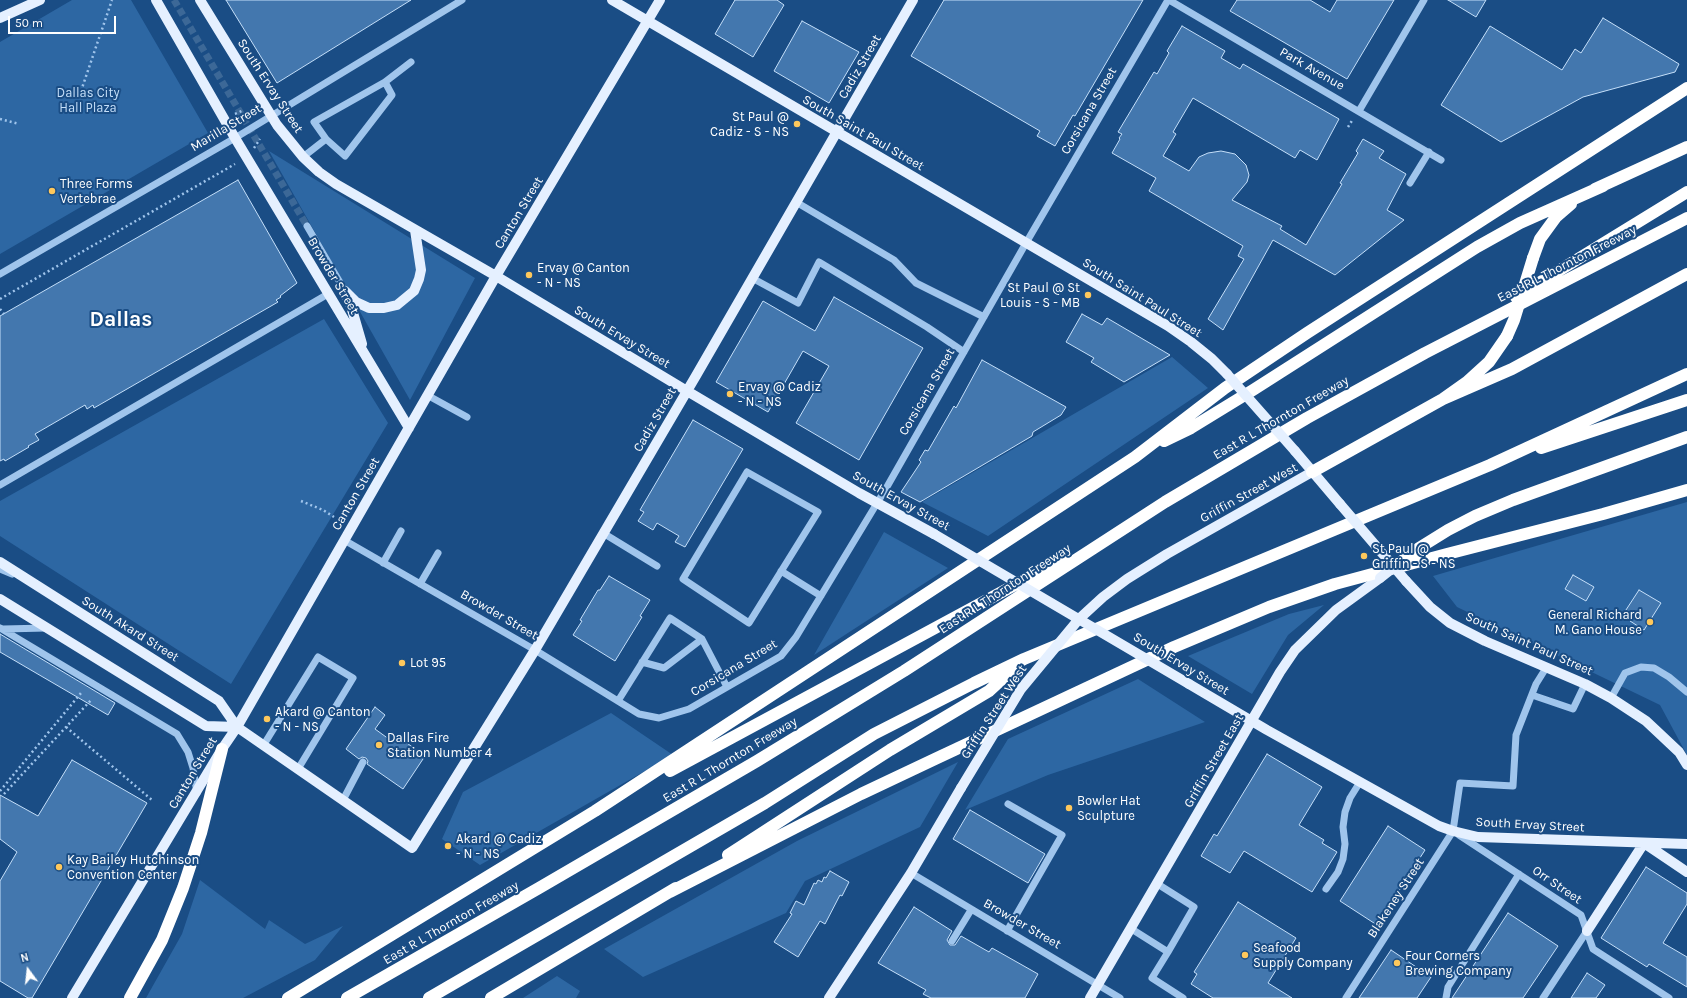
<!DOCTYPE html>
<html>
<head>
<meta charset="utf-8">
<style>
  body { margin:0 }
  #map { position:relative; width:1687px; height:998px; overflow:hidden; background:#1a4d85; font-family:Karla,sans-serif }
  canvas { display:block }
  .north { position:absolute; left:8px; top:950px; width:40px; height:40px; -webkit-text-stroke:3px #1a4d85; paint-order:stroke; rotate:345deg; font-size:11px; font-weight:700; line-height:16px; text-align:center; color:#fff }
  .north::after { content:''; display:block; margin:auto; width:14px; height:18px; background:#fff; clip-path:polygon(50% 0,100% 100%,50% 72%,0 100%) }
  .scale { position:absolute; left:8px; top:16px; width:108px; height:18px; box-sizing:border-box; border:2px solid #fff; border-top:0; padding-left:5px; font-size:12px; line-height:14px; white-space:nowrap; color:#fff; -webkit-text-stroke:3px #1a4d85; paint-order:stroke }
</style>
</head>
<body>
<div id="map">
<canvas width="1687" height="998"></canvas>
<div class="north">N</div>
<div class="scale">50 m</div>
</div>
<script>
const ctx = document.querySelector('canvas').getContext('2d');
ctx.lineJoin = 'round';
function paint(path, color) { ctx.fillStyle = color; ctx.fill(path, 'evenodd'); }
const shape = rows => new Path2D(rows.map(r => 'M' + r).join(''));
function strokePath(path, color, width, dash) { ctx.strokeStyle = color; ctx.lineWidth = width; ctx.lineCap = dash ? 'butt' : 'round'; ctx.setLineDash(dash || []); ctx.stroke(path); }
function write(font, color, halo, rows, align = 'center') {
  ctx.font = font + ' Karla,sans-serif'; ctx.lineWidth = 4; ctx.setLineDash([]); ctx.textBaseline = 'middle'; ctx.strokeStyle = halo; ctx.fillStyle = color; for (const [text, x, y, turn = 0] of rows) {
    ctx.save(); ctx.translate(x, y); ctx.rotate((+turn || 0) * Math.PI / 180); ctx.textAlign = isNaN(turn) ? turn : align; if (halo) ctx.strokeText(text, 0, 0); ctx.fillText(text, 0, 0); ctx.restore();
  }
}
paint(shape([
  [72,0,131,0,208,133,0,254,0,42],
  [269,151,475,278,410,400],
  [324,319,388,423,231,684,0,536,0,501],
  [1172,357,1208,388,988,536,922,502],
  [1687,502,1687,755,1660,705,1457,607,1433,576],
  [884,532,948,568,814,655],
  [1324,605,1288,635,1252,694,1188,656,1289,614],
  [1138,679,1205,722,1048,775,965,810,1008,739],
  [611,713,673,755,480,865,442,839,463,792],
  [958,762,920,827,805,881,786,913,643,977,604,949,797,841],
  [200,880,265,929,269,920,305,944,343,926,315,960,243,998,146,998,182,934],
  [557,976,580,991,576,998,523,998]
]), '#2d67a3');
const building = shape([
  [226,0,411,0,277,83,226,0],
  [735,0,777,0,784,5,753,57,715,34,735,0],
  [944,0,1143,0,1075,116,1073,115,1055,146,1037,136,1040,131,911,56,944,0],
  [1237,0,1310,0,1330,12,1337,0,1394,0,1347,79,1230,11,1237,0],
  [1448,0,1486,0,1476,17,1448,0],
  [1603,18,1679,64,1675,72,1583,97,1501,142,1441,105,1490,26,1562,70,1575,49,1581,53,1603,18],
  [802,21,859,52,829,103,774,71,802,21],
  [1182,26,1225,51,1221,58,1240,69,1243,64,1339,119,1317,160,1300,150,1295,158,1193,98,1173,132,1176,134,1163,156,1189,171,1199,157,1208,153,1221,151,1235,154,1246,165,1249,175,1247,182,1232,200,1282,226,1280,229,1306,245,1342,184,1340,183,1358,153,1356,151,1363,139,1384,151,1379,158,1406,174,1387,210,1404,220,1335,275,1273,240,1223,330,1208,319,1244,259,1238,256,1243,246,1149,191,1156,178,1112,153,1120,139,1119,138,1122,134,1118,132,1154,72,1157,74,1169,53,1167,51,1182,26],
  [238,180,297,283,280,296,281,297,276,300,278,302,94,408,93,405,87,409,85,405,35,434,39,440,28,446,29,447,5,461,4,459,0,461,0,316,238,180],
  [834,297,923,348,859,460,796,423,829,366,803,351,768,412,716,382,763,301,815,331,834,297],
  [1082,314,1102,325,1107,318,1170,355,1124,382,1091,362,1094,358,1066,342,1082,314],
  [982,360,1066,407,1061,415,1033,432,1032,436,920,502,901,492,921,462,919,460,925,450,928,451,954,406,956,408,982,360],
  [693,420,743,449,685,547,675,542,679,536,657,523,653,530,638,521,644,512,640,510,693,420],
  [1573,575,1594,587,1586,601,1565,589,1573,575],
  [609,576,650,600,640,616,642,617,615,661,573,635,582,621,580,620,598,590,600,590,609,576],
  [1639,590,1661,603,1644,630,1630,621,1633,618,1624,613,1639,590],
  [0,634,115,703,108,715,0,652,0,634],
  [375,707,385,715,375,729,393,742,397,736,425,756,403,789,367,764,368,761,366,758,362,757,359,759,346,749,375,707],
  [1267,754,1322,787,1299,825,1324,840,1322,843,1337,852,1312,892,1244,851,1230,873,1201,856,1214,834,1217,836,1267,754],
  [72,760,147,803,32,998,28,998,0,981,0,881,17,852,0,839,0,795,38,816,72,760],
  [970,810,1045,854,1028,883,953,839,970,810],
  [1388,826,1425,850,1377,925,1340,901,1388,826],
  [1646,867,1687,893,1687,904,1663,943,1687,957,1687,987,1649,964,1647,967,1601,938,1646,867],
  [830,871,849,882,842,896,840,895,825,924,820,921,798,957,774,942,792,914,790,913,796,901,804,905,814,883,816,884,818,880,822,882,824,877,826,878,830,871],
  [1238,902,1296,938,1268,983,1292,998,1213,998,1191,984,1197,974,1194,972,1238,902],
  [914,907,952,931,947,940,950,945,955,945,961,936,989,952,992,948,1038,974,1025,998,931,998,923,994,926,990,878,963,914,907],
  [1508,913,1558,946,1523,998,1452,998,1508,913],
  [1391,950,1431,977,1417,998,1359,998,1391,950],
  [1587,973,1605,985,1596,998,1571,998,1587,973]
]);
paint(building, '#4377ae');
strokePath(building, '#c5dff9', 1);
strokePath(shape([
  [174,0,307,226]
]), '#3c6897', 7, [7, 3.5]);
strokePath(shape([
  [81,91,112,0],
  [235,114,244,110],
  [0,119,19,124],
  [1348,127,1353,119],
  [254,148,260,139],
  [0,299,235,164],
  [0,309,4,314],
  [301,501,323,510,334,517],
  [66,727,152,800],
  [0,791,81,693],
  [4,794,92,699]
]), '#a0c5ec', 2.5, [2, 3]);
strokePath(shape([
  [1169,0,1441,160],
  [385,82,392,95,345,156,326,139,314,122,385,82,411,62],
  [1359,111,1424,0],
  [303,157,326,139],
  [1410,183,1429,152],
  [796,202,894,260,916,283,984,317],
  [307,226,345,291],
  [0,274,235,138,462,0],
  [752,278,798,303,819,262,927,327,964,352],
  [427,395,467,417],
  [747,472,818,512,749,623,683,579,747,472],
  [0,485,328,294],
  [603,533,657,566],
  [344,540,535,650,639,714,659,718,689,709,781,656,796,637,888,485,1026,243,1168,0],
  [383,563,401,531],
  [0,569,12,574],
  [781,571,821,596],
  [420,584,438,553],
  [0,628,177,734,188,752,193,768,197,793],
  [3,629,47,628],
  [642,662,664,668,702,639],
  [1532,695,1573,709,1585,684],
  [1611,698,1625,673,1641,667,1654,668,1669,677,1687,692],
  [618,701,670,618,702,639,727,687],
  [263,746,318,657,353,678,298,769],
  [343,800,363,762],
  [1459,835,1581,915,1593,949,1669,998],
  [911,873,1120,998],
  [1326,889,1338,872,1343,859,1345,844,1343,827,1345,812,1350,798,1360,782],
  [1130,928,1168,952,1194,907,1156,883],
  [1007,931,1062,835,1008,804],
  [952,941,971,910],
  [1168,952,1152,978,1183,998],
  [1346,998,1453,831,1460,783,1513,786,1516,735,1536,684,1546,668],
  [1446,998,1448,987,1519,874],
  [1543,998,1587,931]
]), '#a0c5ec', 7);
strokePath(shape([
  [156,0,235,138,409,428],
  [200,0,277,125,303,157,319,172,336,184,496,276,687,391,859,493,934,534],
  [612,0,1168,326,1191,342,1212,359,1227,374],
  [0,18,40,0],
  [345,291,356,302,369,308,384,308,397,305,414,291,419,279,421,270,415,230],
  [346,295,351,306,362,344],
  [1295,451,1340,504],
  [0,562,219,701,237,727,412,848,535,650,697,374,913,0],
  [1406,581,1430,607,1450,623,1485,641,1585,684,1611,698,1646,721,1662,736,1679,752,1687,765],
  [0,599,206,726,237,727],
  [1079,619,1103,597,1127,579,1167,554,1312,472],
  [1189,684,1267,730,1439,826,1453,831,1478,837,1687,844],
  [1644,843,1687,872],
  [1587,931,1644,843],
  [72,998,222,749,237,727,496,276,660,0],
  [829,998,911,873,961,788],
  [1090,998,1280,672,1295,650,1336,610,1380,578]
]), '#e5f0ff', 10);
strokePath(shape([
  [1595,189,1687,147],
  [1533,258,1540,239,1556,217,1571,204],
  [1516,297,1687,192],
  [1443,399,1512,369,1687,274],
  [1164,441,1191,428,1253,390,1477,247,1520,223,1603,186],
  [1541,448,1687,400],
  [1312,472,1443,399,1467,382,1489,362,1507,336],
  [1397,565,1419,548,1448,530,1475,516,1513,500,1687,437],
  [670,771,1063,559],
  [728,855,890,750,989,691,1014,668],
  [670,892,861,794,935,759,1174,647,1269,607,1335,584,1447,554,1603,514,1687,490],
  [130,998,162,940,183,888,201,833,222,749],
  [288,998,595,811,1135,457,1225,388,1307,333,1687,88],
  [347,998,539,888,757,761,904,671,1165,502,1307,418,1425,353,1687,218],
  [429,998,765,803,874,734,974,683,1024,659,1490,465,1687,374],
  [491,998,676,888]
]), '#fff', 12);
strokePath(shape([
  [1227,374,1295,451],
  [1340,504,1406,581],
  [934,534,1189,684],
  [1380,578,1394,567],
  [961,788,1021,689,1079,619]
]), '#e5f0ff', 10);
strokePath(shape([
  [1507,336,1514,320,1533,258]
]), '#fff', 12);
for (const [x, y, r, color] of [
  [797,124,4,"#fec85c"],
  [52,191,4,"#fec85c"],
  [529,275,4,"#fec85c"],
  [1088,295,4,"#fec85c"],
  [730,394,4,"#fec85c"],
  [1364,556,4,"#fec85c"],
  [1650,622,4,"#fec85c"],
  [402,663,4,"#fec85c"],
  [267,719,4,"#fec85c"],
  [379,745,4,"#fec85c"],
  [1069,808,4,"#fec85c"],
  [448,846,4,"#fec85c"],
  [59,867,4,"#fec85c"],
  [1245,955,4,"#fec85c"],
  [1397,963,4,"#fec85c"]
]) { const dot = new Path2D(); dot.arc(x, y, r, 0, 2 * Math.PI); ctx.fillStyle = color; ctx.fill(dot); strokePath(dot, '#1a4d85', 1.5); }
write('13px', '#fff', '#1a4d85', [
  ["Cadiz Street",860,67,-60],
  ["Park Avenue",1312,69,30],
  ["South Ervay Street",270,86,57],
  ["Corsicana Street",1089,111,-60],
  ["Marilla Street",226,128,-31],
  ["South Saint Paul Street",863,133,30],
  ["Canton Street",519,213,-59],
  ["East R L Thornton Freeway",1567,264,-27],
  ["Browder Street",333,276,59],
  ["South Saint Paul Street",1142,298,32],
  ["South Ervay Street",622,337,31],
  ["Corsicana Street",927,392,-60],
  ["East R L Thornton Freeway",1281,418,-30],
  ["Cadiz Street",655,420,-60],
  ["Griffin Street West",1249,493,-29],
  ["Canton Street",356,494,-60],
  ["South Ervay Street",901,501,29],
  ["East R L Thornton Freeway",1005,589,-33],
  ["Browder Street",499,615,30],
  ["South Akard Street",130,629,32],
  ["South Saint Paul Street",1529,644,24],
  ["South Ervay Street",1181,664,31],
  ["Corsicana Street",734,668,-31],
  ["Griffin Street West",994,712,-57],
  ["East R L Thornton Freeway",730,760,-31],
  ["Griffin Street East",1214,761,-60],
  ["Canton Street",193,773,-59],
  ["South Ervay Street",1530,825,3],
  ["Orr Street",1557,885,34],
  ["Blakeney Street",1396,898,-57],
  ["East R L Thornton Freeway",451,923,-30],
  ["Browder Street",1022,924,30]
]);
write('13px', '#c5dff9', '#1a4d85', [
  ["Dallas City",88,93],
  ["Hall Plaza",88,108]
]);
write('13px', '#fff', '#1a4d85', [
  ["St Paul @",789,117,"right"],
  ["Cadiz - S - NS",789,132,"right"],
  ["Three Forms",60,184],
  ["Vertebrae",60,199],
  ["Ervay @ Canton",537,268],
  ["- N - NS",537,283],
  ["St Paul @ St",1080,288,"right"],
  ["Louis - S - MB",1080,303,"right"],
  ["Ervay @ Cadiz",738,387],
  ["- N - NS",738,402],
  ["St Paul @",1372,549],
  ["Griffin - S - NS",1372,564],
  ["General Richard",1642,615,"right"],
  ["M. Gano House",1642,630,"right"],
  ["Lot 95",410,663],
  ["Akard @ Canton",275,712],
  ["- N - NS",275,727],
  ["Dallas Fire",387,738],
  ["Station Number 4",387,753],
  ["Bowler Hat",1077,801],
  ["Sculpture",1077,816],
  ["Akard @ Cadiz",456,839],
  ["- N - NS",456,854],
  ["Kay Bailey Hutchinson",67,860],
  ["Convention Center",67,875],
  ["Seafood",1253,948],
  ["Supply Company",1253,963],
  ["Four Corners",1405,956],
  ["Brewing Company",1405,971]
], 'left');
write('bold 21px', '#fff', '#1a4d85', [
  ["Dallas",121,320]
]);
</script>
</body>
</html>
